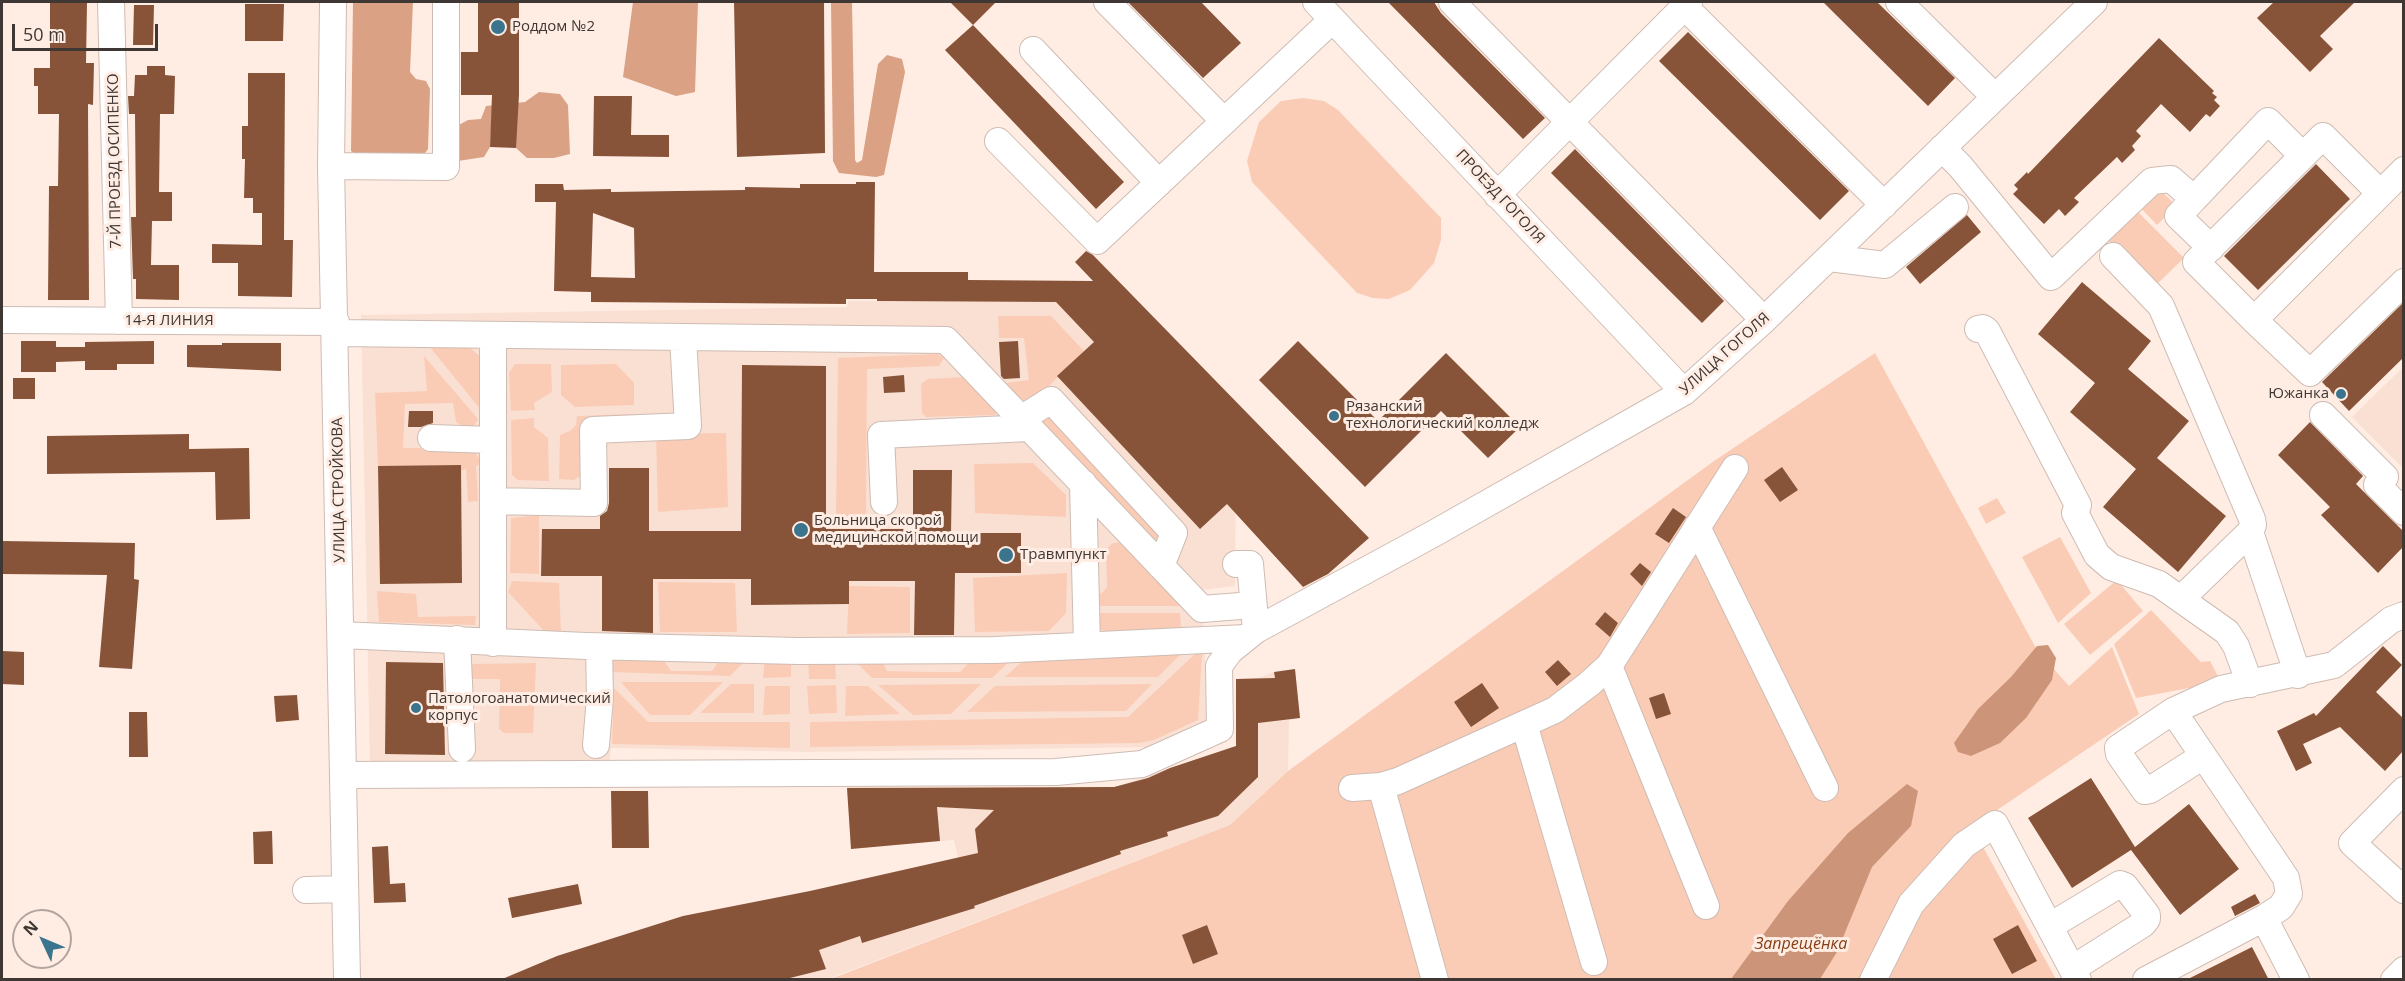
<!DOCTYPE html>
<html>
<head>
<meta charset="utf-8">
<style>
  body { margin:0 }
  #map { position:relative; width:2405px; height:981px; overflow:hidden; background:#ffede4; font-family:"Open Sans",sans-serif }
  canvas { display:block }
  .frame { position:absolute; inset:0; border:3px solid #3e3734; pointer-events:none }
  .north { position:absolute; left:12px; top:909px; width:60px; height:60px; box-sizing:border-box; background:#ffede4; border:2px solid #b2a49e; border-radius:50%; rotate:314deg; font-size:16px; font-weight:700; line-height:24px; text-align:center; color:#3e3734 }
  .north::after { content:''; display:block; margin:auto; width:21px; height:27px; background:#3a748d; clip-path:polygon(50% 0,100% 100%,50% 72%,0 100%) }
  .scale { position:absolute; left:12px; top:24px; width:146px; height:27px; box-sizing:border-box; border:3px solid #3e3734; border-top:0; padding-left:8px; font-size:18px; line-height:21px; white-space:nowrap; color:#3e3734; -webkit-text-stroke:4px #ffede4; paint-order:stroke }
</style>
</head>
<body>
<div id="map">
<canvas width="2405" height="981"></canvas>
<div class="frame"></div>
<div class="north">N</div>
<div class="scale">50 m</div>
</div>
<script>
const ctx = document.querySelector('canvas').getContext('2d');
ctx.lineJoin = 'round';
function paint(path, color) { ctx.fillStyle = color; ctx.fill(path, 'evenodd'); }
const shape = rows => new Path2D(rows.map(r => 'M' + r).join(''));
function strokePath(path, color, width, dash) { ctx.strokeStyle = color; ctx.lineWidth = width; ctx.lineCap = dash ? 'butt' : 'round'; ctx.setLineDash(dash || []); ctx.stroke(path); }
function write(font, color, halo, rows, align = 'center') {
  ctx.font = font + ' "Open Sans",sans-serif'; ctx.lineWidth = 6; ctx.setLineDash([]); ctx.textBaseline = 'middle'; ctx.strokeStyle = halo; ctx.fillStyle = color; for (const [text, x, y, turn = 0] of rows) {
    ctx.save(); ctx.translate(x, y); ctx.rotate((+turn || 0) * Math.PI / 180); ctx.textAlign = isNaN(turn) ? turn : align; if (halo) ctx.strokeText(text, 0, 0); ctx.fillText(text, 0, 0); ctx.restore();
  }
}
paint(shape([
  [848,301,1056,302,1220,473,1236,473,1235,586,1201,590,1205,650,1206,719,1202,728,1151,747,810,752,611,748,609,766,370,768,361,315,847,307],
  [2403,367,2403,468,2352,417],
  [1295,669,1300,718,1289,720,1288,771,1230,825,828,979,498,980,557,956,683,916,810,891,958,858,954,840,851,849,847,787,990,789,1115,787,1236,746,1236,679,1258,678,1274,672]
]), '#fae0d3');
paint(shape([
  [1303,98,1324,101,1338,110,1441,218,1441,240,1434,263,1410,290,1389,299,1373,298,1357,293,1252,182,1247,161,1259,122,1281,101],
  [2155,184,2176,206,2157,225,2136,203],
  [2133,207,2184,258,2154,287,2104,236],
  [998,316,1051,316,1084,351,1040,395,1031,400,1024,401,1006,389,1006,383,1029,380,1024,338,999,338],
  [429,346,469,347,482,358,481,410],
  [1875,353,2037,650,2069,686,2112,647,2139,714,1972,827,2056,979,828,980,1230,825,1288,771,1714,461],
  [938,354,944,358,939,366,867,369,866,516,836,516,838,358],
  [424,356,478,419,474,426,468,429,456,422,453,403,405,404,403,448,472,448,482,463,476,466,478,501,468,502,466,469,461,471,378,466,375,393,427,391],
  [515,364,551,364,552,392,534,403,535,410,511,411,509,373],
  [616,364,634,383,634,405,575,407,561,395,561,365],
  [963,377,997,410,995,415,926,417,922,413,921,384,928,379],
  [632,414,631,418,587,420,585,473,574,480,559,479,560,435,570,431,576,425,577,416],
  [1046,414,1161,528,1162,541,1154,544,1040,429,1042,416],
  [534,418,534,427,548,438,549,481,518,480,512,475,511,420],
  [726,433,728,507,658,512,656,434],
  [1033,463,1066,495,1066,517,975,513,974,464],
  [1997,498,2006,513,1986,524,1978,508],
  [539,515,539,574,510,573,511,518],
  [2060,537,2091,593,2058,623,2022,557],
  [1123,542,1183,606,1092,606,1092,596,1102,593,1107,587,1106,549,1113,543],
  [1067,573,1066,613,1049,631,975,632,973,578],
  [2117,580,2143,611,2090,655,2064,624],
  [512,581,559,583,561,633,547,634,508,592],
  [658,582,735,583,737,632,660,632],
  [849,586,910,587,910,633,847,634],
  [377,591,416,594,418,617,476,616,475,625,379,622],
  [2151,610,2201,662,2210,661,2221,682,2136,698,2114,644],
  [1092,613,1180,613,1181,628,1107,631,1097,629],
  [1185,650,1158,677,1005,677,1025,659,1127,657,1141,651],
  [611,654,661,656,671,671,712,671,723,655,751,655,730,676,611,672],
  [1195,654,1202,654,1198,720,1154,740,1139,743,810,747,810,722,1128,717],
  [879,656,887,671,931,672,960,672,974,657,1013,658,992,678,872,678,852,658],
  [765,657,791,658,791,677,763,678],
  [835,657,836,679,809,679,808,658],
  [536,663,533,733,504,733,499,729,500,679,471,679,470,664],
  [621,682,723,682,690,715,650,715],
  [731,684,754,684,754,713,700,713],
  [981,684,951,714,913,715,878,685],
  [1152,684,1126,711,967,712,995,686],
  [836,685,837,713,809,714,807,686],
  [765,686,790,686,790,714,763,715],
  [846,686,868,686,900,714,845,716],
  [614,688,648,722,790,722,790,748,612,744]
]), '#faccb6');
paint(shape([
  [353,2,413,2,410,72,416,79,426,81,430,89,428,149,422,157,361,158,351,151],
  [633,2,698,2,695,92,676,96,623,77],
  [831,2,852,2,855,160,857,163,862,160,878,64,887,55,902,59,905,72,884,175,876,177,839,173,833,161],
  [539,92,560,94,568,105,570,154,554,158,527,158,516,148,492,113,490,147,484,157,458,161,455,127,468,120,481,119,486,106,525,102]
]), '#daa185');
paint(shape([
  [2048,645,2056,658,2052,680,2026,718,2000,743,1971,756,1958,752,1954,743,1978,709,2011,677,2037,646],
  [1907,784,1918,791,1911,826,1872,867,1837,952,1820,979,1731,979,1788,901,1848,833]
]), '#cc9478');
paint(shape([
  [478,2,519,2,519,95,516,148,490,147,492,95,461,95,461,52,478,52],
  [734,2,824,2,825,153,737,157],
  [950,2,996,2,973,25],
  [1128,2,1201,2,1241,43,1203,78],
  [1388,2,1434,2,1441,13,1545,118,1523,139],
  [1823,2,1877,2,1955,78,1928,106],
  [2274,2,2355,2,2320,36,2333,49,2310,72,2257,18],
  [50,3,87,3,86,63,94,63,93,105,88,104,89,300,48,300,49,186,58,186,59,114,38,114,38,86,34,86,34,68,50,68],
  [245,4,284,4,283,41,245,41],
  [134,5,154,5,153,45,133,45],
  [973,25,1124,182,1096,209,945,50],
  [1688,32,1849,191,1820,220,1659,61],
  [2159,38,2214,91,2212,93,2217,97,2214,100,2220,106,2210,117,2206,114,2190,132,2161,104,2136,131,2141,136,2132,146,2135,150,2122,163,2117,157,2074,198,2079,202,2065,216,2059,209,2044,224,2013,194,2018,189,2014,185,2027,172,2028,174],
  [147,66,165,66,165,75,175,76,174,114,160,114,159,192,172,192,172,221,152,221,151,265,179,265,179,300,136,299,136,279,133,279,131,217,136,217,135,114,129,114,128,96,134,96,135,75,147,75],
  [248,73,285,73,284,240,293,240,292,297,238,296,238,263,212,263,212,244,262,245,262,213,253,213,253,198,244,198,245,159,242,159,242,126,248,126],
  [594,96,632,96,631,135,669,135,669,157,593,156],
  [1575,149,1724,301,1702,323,1551,173],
  [2316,164,2350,199,2258,290,2224,256],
  [856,182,875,182,874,272,968,272,968,280,1093,281,1075,262,1086,251,1093,255,1369,538,1328,574,1303,587,1227,504,1200,529,1057,376,1094,342,1056,302,877,301,877,299,846,299,846,304,591,302,591,292,554,291,556,202,535,202,535,184,563,184,564,190,611,189,611,192,745,190,745,187,800,188,800,184,856,184],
  [593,213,634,228,635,278,591,277],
  [1967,215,1981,232,1920,284,1906,267],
  [2082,282,2151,341,2128,369,2189,421,2157,458,2226,516,2178,572,2103,507,2136,469,2070,412,2095,383,2038,334],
  [2403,303,2403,358,2349,411,2322,382],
  [21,341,56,341,56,347,85,347,85,342,154,341,154,364,117,364,117,370,85,370,85,361,56,362,56,372,21,372],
  [1018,341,1020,378,1004,379,1001,376,999,342],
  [1298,341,1378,421,1446,353,1520,427,1488,458,1441,411,1365,487,1259,380],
  [222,343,281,343,281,371,187,367,187,345,222,345],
  [742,365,826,366,826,529,913,529,913,470,952,470,951,533,1021,533,1021,573,955,573,954,635,914,635,915,581,849,581,849,604,751,605,751,579,653,579,653,633,602,631,602,576,541,576,542,529,600,529,600,516,607,511,609,503,609,468,649,468,649,531,741,531],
  [904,375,905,392,884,393,883,377],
  [13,378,35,378,35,399,13,399],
  [409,411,433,411,433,423,421,427,408,427],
  [2310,422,2363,476,2356,484,2403,531,2403,547,2378,573,2321,515,2330,507,2278,455],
  [189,434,189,449,249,448,250,519,216,520,215,472,47,474,47,436],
  [461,465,462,583,380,584,378,466],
  [1782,467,1798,490,1780,502,1764,480],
  [1673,508,1686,517,1669,543,1655,534],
  [2,541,135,543,134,579,139,580,132,669,99,667,107,575,2,574],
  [1640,563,1651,572,1642,586,1630,574],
  [1605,612,1618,623,1610,637,1595,624],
  [2383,646,2402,665,2376,692,2403,718,2403,751,2385,771,2340,727,2303,744,2312,763,2296,771,2277,731,2314,713,2316,716],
  [2,651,24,652,24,685,2,684],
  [1558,660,1571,674,1557,686,1545,672],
  [386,662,443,663,445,755,385,754],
  [1295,669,1300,718,1258,723,1258,777,1218,816,1167,832,1168,836,1120,851,1121,854,974,906,975,908,862,943,860,936,819,950,826,969,782,980,500,980,557,956,683,916,810,891,978,853,975,829,994,810,937,807,940,841,851,849,847,788,1114,787,1148,778,1170,768,1236,746,1236,679,1275,678,1274,672],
  [1482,683,1499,708,1471,727,1454,702],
  [1664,693,1671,714,1656,719,1649,698],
  [297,695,299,720,276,722,274,696],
  [129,712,147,712,148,757,129,757],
  [2091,778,2135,847,2189,804,2239,869,2180,915,2131,850,2072,888,2028,818],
  [611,791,648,791,649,848,612,848],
  [272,831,273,864,254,864,253,832],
  [388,846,390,884,405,883,406,902,374,903,372,847],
  [578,884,582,904,512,918,508,898],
  [2255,894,2260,903,2235,916,2231,907],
  [1207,925,1218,954,1193,964,1182,935],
  [2018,925,2037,961,2012,974,1993,939],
  [2252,947,2269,980,2186,980]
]), '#875439');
const minor = shape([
  [111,2,119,321],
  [333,2,331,166,347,980],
  [1107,2,1224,121],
  [1316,2,1684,392],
  [1452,2,1764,320],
  [1899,2,1995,97],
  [1684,6,1884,205],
  [1033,50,1159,183],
  [998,141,1097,241,1332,20],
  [1942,148,1960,166,2051,277,2152,181,2171,179,2194,199,2268,121,2303,156],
  [331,166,446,167,446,2],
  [2380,193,2323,136,2196,262,2254,320,2404,170],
  [1497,195,1689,2],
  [2194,199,2178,216,2211,248],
  [2113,256,2161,306,2252,519,2253,525,2250,532,2181,599],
  [1829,258,1885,265,1955,207],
  [2,320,336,322],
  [2254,320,2310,373,2404,282],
  [1978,329,1983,328,1987,331,2078,505,2075,513,2097,555,2111,567,2159,584,2227,632,2236,646,2250,684],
  [336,333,946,340,1202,609,1253,605],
  [2323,415,2385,477,2377,485,2404,512],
  [1021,419,1051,400,1174,533,1161,566],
  [431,438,493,440],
  [1083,483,1087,645],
  [493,501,594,503,593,430,688,426,683,337],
  [884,502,881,435,1029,428],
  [1697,527,1825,788],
  [2250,532,2298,675],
  [1256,630,1433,534,1684,392,1764,320,2094,2],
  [341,635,586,646,798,651,995,650,1246,638],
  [457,639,462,749],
  [493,643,493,335],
  [1609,666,1706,906],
  [2173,711,2286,878,2289,894,2281,907,2264,918],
  [1524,724,1594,962],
  [596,745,600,697,599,647],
  [2203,756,2150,790,2145,791,2119,754,2118,748,2173,711,2221,689,2334,665,2391,620,2404,615],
  [343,775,1056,772,1142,764,1220,729,1219,666,1230,651,1256,630,1250,564,1236,564],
  [1381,786,1435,980],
  [1352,788,1381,786,1398,781,1555,710,1589,684,1609,666,1735,468],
  [2404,790,2352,843,2404,890],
  [306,890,345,889],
  [2050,926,2120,884,2125,886,2147,915,2147,919,2143,924,2072,969],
  [1873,980,1911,904,1964,845,1995,824,2078,980],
  [2146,980,2264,918,2296,980],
  [2394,980,2404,970]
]);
strokePath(minor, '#cebcb3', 28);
strokePath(minor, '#fff', 26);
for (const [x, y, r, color] of [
  [498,27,8,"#3a748d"],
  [2341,394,6,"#3a748d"],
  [1334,416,6,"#3a748d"],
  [801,530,8,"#3a748d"],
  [1006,555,8,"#3a748d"],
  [416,708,6,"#3a748d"]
]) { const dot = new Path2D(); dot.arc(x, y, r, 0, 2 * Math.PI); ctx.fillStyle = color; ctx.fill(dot); strokePath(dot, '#ffede4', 2); }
write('15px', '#3e3734', '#ffede4', [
  ["Роддом №2",512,27],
  ["Южанка",2329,394,"right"],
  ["Рязанский",1346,407],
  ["технологический колледж",1346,424],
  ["Больница скорой",814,521],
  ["медицинской помощи",814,538],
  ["Травмпункт",1020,555],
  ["Патологоанатомический",428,699],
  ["корпус",428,716]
], 'left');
write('15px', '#3e3734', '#ffede4', [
  ["7-Й ПРОЕЗД ОСИПЕНКО",115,161,-91],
  ["ПРОЕЗД ГОГОЛЯ",1500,197,47],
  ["14-Я ЛИНИЯ",169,321],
  ["УЛИЦА ГОГОЛЯ",1725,354,-42],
  ["УЛИЦА СТРОЙКОВА",339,490,-91]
]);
write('italic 16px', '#864017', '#ffede4', [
  ["Запрещёнка",1801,944]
]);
</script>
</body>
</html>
